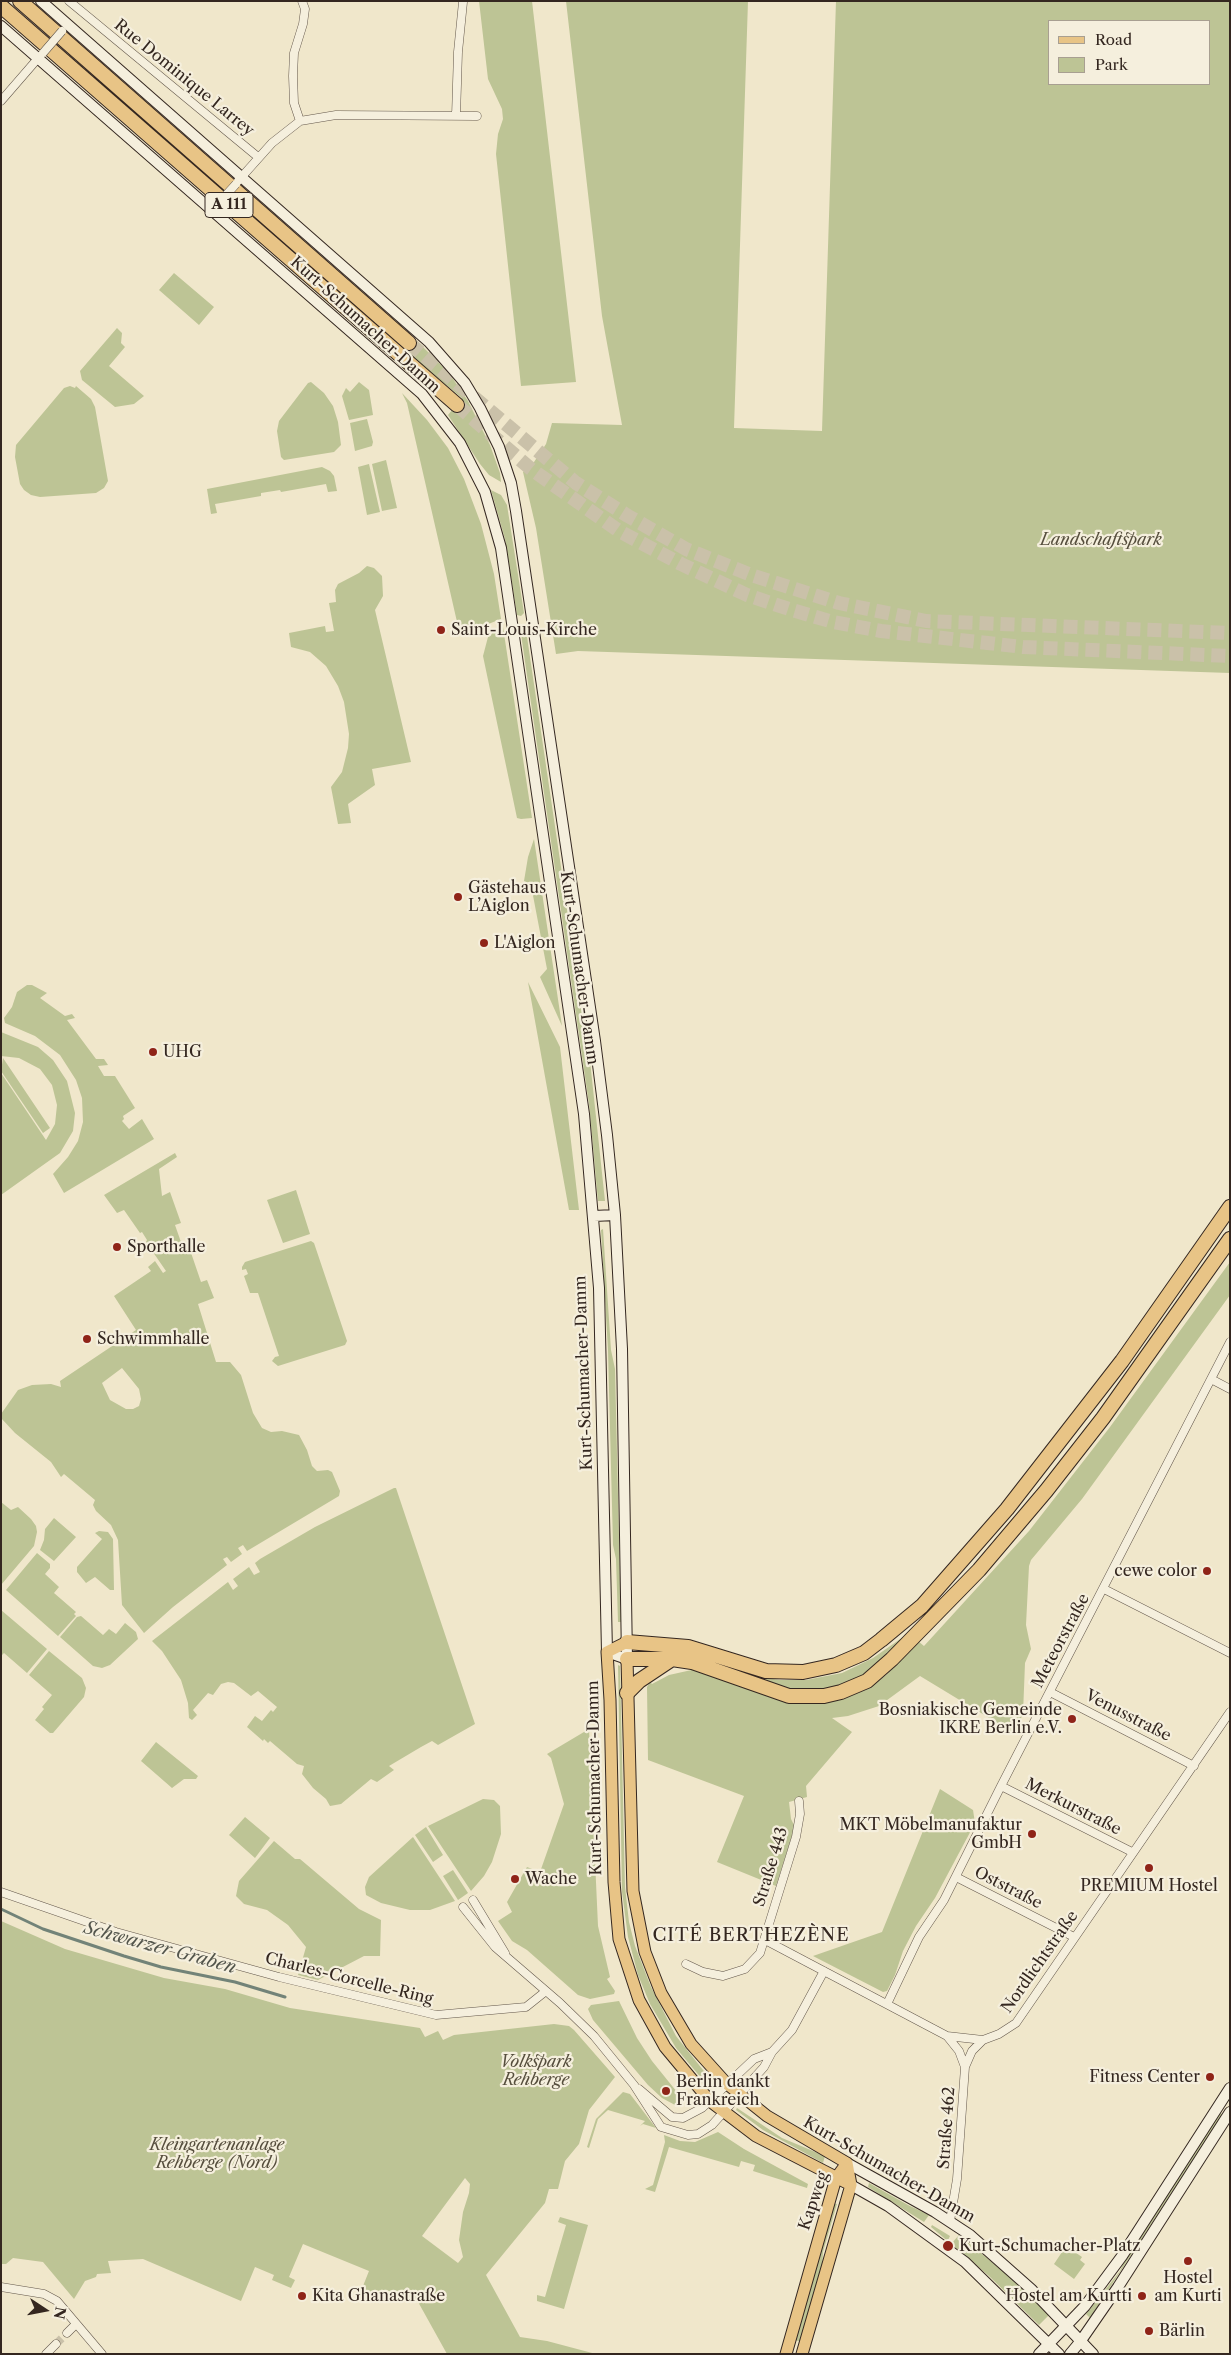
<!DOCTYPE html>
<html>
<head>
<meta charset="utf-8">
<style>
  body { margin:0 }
  #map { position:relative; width:1231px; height:2355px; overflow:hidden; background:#f0e7cb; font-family:"Libre Caslon Text",serif }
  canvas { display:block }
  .frame { position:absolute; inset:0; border:2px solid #342720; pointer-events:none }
  .legend { position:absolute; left:1048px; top:20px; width:162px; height:65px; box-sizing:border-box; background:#f5efdd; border:1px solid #a89f91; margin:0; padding:6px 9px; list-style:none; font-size:15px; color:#342720 }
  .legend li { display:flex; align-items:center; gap:10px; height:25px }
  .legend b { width:25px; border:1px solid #a89f91 }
  .north { position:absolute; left:20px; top:2285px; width:50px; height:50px; -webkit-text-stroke:4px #f5efdd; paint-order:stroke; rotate:101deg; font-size:14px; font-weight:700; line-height:20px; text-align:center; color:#342720 }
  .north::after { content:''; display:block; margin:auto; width:18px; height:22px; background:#342720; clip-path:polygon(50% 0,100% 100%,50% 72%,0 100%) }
</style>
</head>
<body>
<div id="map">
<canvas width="1231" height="2355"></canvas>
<div class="frame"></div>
<ul class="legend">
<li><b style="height:6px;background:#e8c486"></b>Road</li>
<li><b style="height:14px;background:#bdc495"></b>Park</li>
</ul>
<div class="north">N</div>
</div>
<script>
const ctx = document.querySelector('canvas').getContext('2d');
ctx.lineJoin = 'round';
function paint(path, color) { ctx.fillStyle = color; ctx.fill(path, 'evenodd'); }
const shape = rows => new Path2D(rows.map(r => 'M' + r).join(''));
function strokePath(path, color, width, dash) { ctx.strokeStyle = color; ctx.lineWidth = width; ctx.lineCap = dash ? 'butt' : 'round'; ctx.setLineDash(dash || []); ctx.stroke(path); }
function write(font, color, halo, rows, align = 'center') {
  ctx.font = font + ' "Libre Caslon Text",serif'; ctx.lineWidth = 4.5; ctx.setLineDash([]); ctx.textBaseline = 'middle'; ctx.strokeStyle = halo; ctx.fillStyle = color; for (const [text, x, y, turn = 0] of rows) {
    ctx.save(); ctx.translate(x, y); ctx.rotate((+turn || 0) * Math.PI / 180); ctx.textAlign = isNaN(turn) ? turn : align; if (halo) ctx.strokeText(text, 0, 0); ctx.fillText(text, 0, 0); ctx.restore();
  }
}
paint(shape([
  [479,1,532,1,576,382,521,386,496,154,498,134,503,119,502,109,488,79],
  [566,1,748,1,734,428,822,431,836,1,1230,1,1230,673,578,651,556,654,536,528,523,472,534,462,546,444,552,423,622,425,602,316],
  [1050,21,1210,21,1210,84,1050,84],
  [174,273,214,307,199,325,159,290],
  [117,328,122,333,121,343,125,347,109,366,144,396,134,404,115,407,82,380,80,371],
  [414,338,449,373,468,401,490,445,500,473,501,482,489,475,480,464,448,415,462,398,404,350],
  [311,382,324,393,333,406,338,422,341,445,334,452,284,460,281,457,277,431,279,421,308,383],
  [359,382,369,390,373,415,349,420,342,396,346,388,350,392],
  [70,386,75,388,76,386,91,399,95,407,108,481,104,488,96,493,40,497,31,495,24,490,20,484,15,457,16,445,64,388],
  [402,393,427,420,448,448,464,479,481,524,494,574,501,619,460,635,407,403],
  [367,419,373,442,372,446,355,451,350,423],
  [386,460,397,508,382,511,372,464],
  [369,464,380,512,367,515,358,467],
  [322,467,330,471,334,476,337,491,328,492,326,484,281,492,280,490,261,493,261,496,215,504,217,513,211,514,207,489],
  [491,490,501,495,507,505,524,613,521,616,517,615,505,539],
  [367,566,374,568,382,576,383,596,375,610,411,762,372,769,375,785,348,804,351,823,338,824,331,787,342,772,348,748,349,734,344,702,338,686,326,666,310,652,291,647,289,633,325,626,326,632,334,631,329,603,336,602,335,590,338,584,359,573],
  [503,627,532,818,521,819,517,818,483,656,488,637,495,630],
  [520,627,526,627,526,630,591,1070,605,1201,598,1201,589,1104],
  [534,839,562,1026,540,977,547,969,531,885,524,881,528,857],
  [528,982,560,1047,579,1210,569,1210],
  [27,985,32,985,47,993,40,998,65,1016,72,1014,75,1018,67,1020,96,1059,104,1059,108,1065,98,1066,104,1076,115,1076,135,1108,123,1116,124,1119,122,1121,129,1129,142,1119,154,1139,64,1193,53,1174,68,1157,78,1141,83,1122,82,1098,76,1080,60,1055,35,1036,5,1023,4,1018,12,1007,17,992],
  [1,1032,38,1047,53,1060,67,1081,75,1113,73,1131,60,1153,1,1195,1,1073,46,1140,55,1124,57,1105,52,1085,40,1069,19,1058,1,1056],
  [3,1058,50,1128,43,1133,1,1071],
  [175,1153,177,1157,159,1169,162,1196,170,1192,181,1223,175,1225,182,1245,188,1244,201,1282,207,1280,214,1298,198,1304,216,1362,230,1362,241,1375,253,1413,262,1428,271,1432,282,1431,299,1435,307,1450,312,1466,317,1471,328,1470,332,1472,340,1491,339,1496,247,1551,243,1545,238,1548,242,1554,231,1562,227,1557,223,1559,227,1565,173,1607,144,1633,122,1605,118,1540,111,1525,96,1511,93,1505,95,1500,64,1474,61,1477,51,1462,15,1433,1,1418,1,1414,18,1390,32,1385,51,1384,61,1387,60,1381,136,1330,114,1296,151,1271,148,1267,155,1261,163,1273,166,1271,146,1242,147,1240,142,1232,140,1233,124,1210,117,1213,104,1195],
  [122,1368,139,1389,141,1399,139,1406,133,1409,126,1409,110,1400,102,1383],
  [296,1190,310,1234,283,1243,267,1200],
  [603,1229,611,1350,615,1369,621,1622,618,1622,616,1559,613,1545,608,1350,601,1230],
  [311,1241,314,1243,347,1341,345,1345,278,1366,272,1361,275,1357,279,1356,258,1293,250,1293,244,1276,248,1274,246,1269,242,1270,242,1267,245,1262],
  [1230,1262,1230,1295,1082,1499,1031,1560,1029,1566,1026,1625,1031,1649,1025,1663,1023,1714,1014,1733,920,1676,879,1706,848,1716,832,1718,852,1732,806,1786,807,1797,789,1802,791,1819,795,1827,776,1886,717,1862,744,1796,648,1760,647,1687,650,1682,652,1684,669,1675,696,1669,770,1697,789,1703,804,1704,841,1700,874,1684,886,1675,918,1641,924,1646,1029,1531,1110,1427],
  [394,1488,396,1488,475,1724,438,1745,432,1741,421,1747,389,1766,394,1770,377,1782,371,1779,341,1804,330,1806,326,1799,313,1788,302,1774,304,1766,297,1764,270,1741,268,1743,264,1739,263,1741,247,1727,255,1716,262,1721,271,1710,273,1712,277,1707,258,1691,251,1696,234,1683,228,1682,221,1684,213,1695,208,1693,193,1710,197,1715,192,1720,189,1718,188,1703,181,1680,162,1651,152,1641,228,1582,233,1590,238,1586,233,1579,249,1567,254,1575,260,1572,255,1563,260,1559,315,1527],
  [1,1502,11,1510,18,1507,31,1519,36,1526,37,1532,34,1546,1,1585],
  [54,1518,76,1537,54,1561,40,1550,44,1540,45,1529],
  [99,1531,108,1532,113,1539,114,1590,110,1590,95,1577,86,1583,77,1572,77,1567,102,1539,95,1533],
  [37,1553,50,1564,50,1568,45,1574,59,1587,54,1593,76,1612,74,1614,76,1616,58,1636,6,1590],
  [1,1610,47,1649,27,1673,4,1653,1,1656],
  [81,1616,103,1635,109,1629,116,1634,125,1623,136,1632,138,1639,110,1665,102,1668,93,1666,60,1637,77,1617],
  [906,1635,907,1636,870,1672,846,1685,813,1691,789,1690,753,1676,780,1680,806,1680,842,1673,873,1658],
  [49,1651,82,1678,86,1688,84,1697,53,1733,50,1733,35,1720,44,1709,42,1707,52,1695,29,1675],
  [618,1665,620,1666,625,1887,629,1922,635,1946,651,1987,676,2036,707,2075,702,2079,676,2048,650,2004,638,1975,628,1937,622,1892],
  [589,1729,598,1926,610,1977,607,1979,615,1991,614,1994,590,1999,578,1995,527,1950,512,1941,498,1921,512,1912,507,1902,527,1867,540,1872,564,1804,551,1758,547,1754],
  [156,1742,198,1776,196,1779,184,1779,172,1788,141,1761],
  [940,1789,973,1810,975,1823,935,1898,916,1926,903,1951,895,1975,887,1991,883,1992,813,1956,882,1932],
  [483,1799,494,1800,500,1806,501,1834,492,1862,484,1876,471,1891,428,1826],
  [245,1817,270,1838,255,1858,229,1835],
  [426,1827,443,1855,433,1862,415,1835],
  [413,1837,455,1901,430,1910,410,1910,381,1903,366,1895,365,1887,369,1877],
  [274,1841,295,1859,300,1859,359,1909,381,1920,380,1956,364,1956,318,1980,298,1975,306,1947,288,1925,267,1910,244,1904,236,1896,239,1881],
  [453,1870,468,1893,458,1900,443,1876],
  [1,1921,65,1949,164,1978,225,1989,290,2008,420,2028,425,2037,438,2031,443,2040,454,2035,554,2024,569,2026,574,2030,615,2077,589,2110,579,2144,565,2161,558,2189,549,2189,545,2203,486,2275,520,2337,547,2341,596,2354,447,2354,417,2300,361,2300,361,2291,369,2271,303,2244,289,2277,295,2280,291,2288,272,2280,274,2275,255,2267,241,2301,143,2259,108,2261,111,2273,97,2274,96,2277,85,2281,74,2299,43,2262,13,2258,6,2264,1,2264],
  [465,2178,470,2184,469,2193,463,2212,459,2240,463,2257,458,2263,422,2236],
  [619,2001,637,2038,652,2061,681,2097,680,2101,675,2105,662,2098,648,2085,593,2020,588,2009,591,2005],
  [623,2092,630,2094,656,2128,643,2124,640,2126,645,2121,608,2110,598,2119,589,2148,587,2147,596,2119],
  [737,2108,782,2138,825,2156,823,2163,763,2130,736,2110],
  [1220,2113,1222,2114,1221,2117,1090,2318,1086,2314,1120,2271,1124,2262],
  [718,2132,744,2149,808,2184,807,2188,753,2171,755,2165,741,2161,739,2167,669,2147,655,2192,645,2189,653,2185,665,2142,664,2135,680,2141,695,2142],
  [869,2183,908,2205,929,2215,924,2222,868,2187],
  [833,2203,837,2204,823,2252,822,2271,801,2342,795,2340],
  [560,2217,588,2225,564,2309,537,2301,537,2295,545,2297,566,2225,558,2222],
  [932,2225,950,2236,948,2240,952,2243,959,2235,1021,2286,1050,2314,1039,2325,989,2276,931,2227],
  [1066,2246,1082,2257,1080,2260,1085,2264,1074,2279,1054,2264]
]), '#bdc495');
strokePath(shape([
  [1,1909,43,1929,124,1956,161,1967,235,1982,285,1997]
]), '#728378', 3);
strokePath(shape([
  [56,2344,67,2333]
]), '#cac1a9', 8, [8, 4]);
strokePath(shape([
  [409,343,576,483,628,516,686,549,754,576,839,603,926,621,1230,633],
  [457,405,531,469,619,531,681,564,747,595,792,610,833,622,881,631,1023,647,1230,656]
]), '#cac1a9', 14, [14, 7]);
const street = shape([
  [69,1,258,157],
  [1,101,40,56],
  [456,116,458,52,463,2],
  [300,121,294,103,293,76,294,53,303,24,305,9,302,1],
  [238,181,272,143,300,121,336,115,477,116],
  [1211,1379,1230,1389],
  [1104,1589,1230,1653],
  [1050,1692,1194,1766],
  [1001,1786,1132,1852],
  [956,1877,1074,1937],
  [1,1892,116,1932,279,1977,436,2015,526,2007,546,1991],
  [473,1900,505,1953],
  [463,1907,495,1947,560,2003,594,2036,634,2085,661,2127,688,2135,698,2134,712,2125,764,2067,772,2052,792,2030,824,1971],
  [765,1940,947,2036,983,2040,999,2034,1016,2023,1230,1712],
  [686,1964,703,1972,723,1976,745,1969,760,1953,796,1837,800,1814,799,1801],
  [887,2004,919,1937,944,1900,1001,1786,1230,1342],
  [947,2036,959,2051,965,2067,957,2179,950,2221],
  [965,2067,972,2051,983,2040],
  [639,2089,672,2117,683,2118,702,2108,754,2059,772,2052],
  [1,2287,44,2294,57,2301,102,2354],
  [67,2333,76,2324],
  [46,2354,56,2344]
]);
const secondary = shape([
  [1,26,422,394,460,443,485,492,501,548,584,1114,599,1288,607,1652,627,1659,622,1349,615,1215,607,1135,595,1041,516,511,511,483,499,447,480,408,465,383,429,342,41,1],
  [594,1216,615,1215],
  [847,2163,935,2212,970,2235,1031,2289,1093,2354],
  [851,2185,888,2206,965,2262,1059,2354],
  [1039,2354,1085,2306,1122,2256,1230,2088],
  [1070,2354,1080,2342,1118,2287,1230,2112]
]);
const primary = shape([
  [627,1642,607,1652,610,1700,614,1882,619,1939,639,2000,665,2047,710,2101,756,2136,851,2185],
  [627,1659,633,1891,645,1952,661,1993,691,2044,727,2084,767,2116,847,2163],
  [786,2354,836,2178,847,2163],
  [802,2354,851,2185,847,2163]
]);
const highway = shape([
  [20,1,409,343],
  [1,6,457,405],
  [627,1642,688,1647,766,1671,803,1672,836,1665,864,1653,881,1640,922,1606,1007,1509,1122,1361,1230,1207],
  [627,1659,672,1659,692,1662,789,1696,824,1696,841,1692,867,1681,892,1659,979,1570,1046,1491,1103,1418,1230,1239],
  [627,1693,639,1681,672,1659]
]);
strokePath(street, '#63574b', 9);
strokePath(secondary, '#342720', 12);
strokePath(primary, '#342720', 13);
strokePath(highway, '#342720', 16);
strokePath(street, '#f5efdd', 8);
strokePath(secondary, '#f5efdd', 10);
strokePath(primary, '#e8c486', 11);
strokePath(highway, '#e8c486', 14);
const streetBridge = shape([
  [43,53,62,31],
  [217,205,236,184]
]);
strokePath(streetBridge, '#63574b', 9, []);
strokePath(streetBridge, '#f5efdd', 8);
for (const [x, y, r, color] of [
  [441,630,5,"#8f2418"],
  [458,897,5,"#8f2418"],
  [484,943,5,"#8f2418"],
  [153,1052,5,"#8f2418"],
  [117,1247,5,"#8f2418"],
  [87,1339,5,"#8f2418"],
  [1207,1571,5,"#8f2418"],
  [1072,1719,5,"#8f2418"],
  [1032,1834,5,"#8f2418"],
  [1149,1868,5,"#8f2418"],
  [515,1879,5,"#8f2418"],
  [1210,2077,5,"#8f2418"],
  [666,2091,5,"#8f2418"],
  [948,2246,6,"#8f2418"],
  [1188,2261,5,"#8f2418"],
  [302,2296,5,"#8f2418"],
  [1142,2296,5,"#8f2418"],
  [1149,2331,5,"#8f2418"]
]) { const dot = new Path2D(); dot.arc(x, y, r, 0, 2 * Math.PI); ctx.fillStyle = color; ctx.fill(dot); strokePath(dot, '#f5efdd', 2); }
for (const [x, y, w] of [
  [229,205,48]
]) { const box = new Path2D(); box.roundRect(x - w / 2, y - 12.5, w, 25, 4); ctx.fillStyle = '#f5efdd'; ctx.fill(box); strokePath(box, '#342720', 1); }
write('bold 15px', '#342720', null, [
  ["A 111",229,205]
]);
write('16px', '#342720', '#f5efdd', [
  ["Rue Dominique Larrey",184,78,39],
  ["Kurt-Schumacher-Damm",365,325,42],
  ["Kurt-Schumacher-Damm",579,968,82],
  ["Kurt-Schumacher-Damm",584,1373,-92],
  ["Meteorstraße",1061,1641,-62],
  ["Venusstraße",1128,1716,27],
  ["Kurt-Schumacher-Damm",595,1778,-91],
  ["Merkurstraße",1073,1807,27],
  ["Straße 443",771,1867,-73],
  ["Oststraße",1008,1888,27],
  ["Nordlichtstraße",1040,1962,-55],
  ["Charles-Corcelle-Ring",349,1979,14],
  ["Straße 462",947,2128,-86],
  ["Kurt-Schumacher-Damm",889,2170,30],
  ["Kapweg",814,2201,-71]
]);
write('italic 16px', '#564e3d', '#f5efdd', [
  ["Landschaftspark",1101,540],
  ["Volkspark",536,2062],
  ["Rehberge",536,2080],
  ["Kleingartenanlage",217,2145],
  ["Rehberge (Nord)",217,2163]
]);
write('16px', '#342720', '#f5efdd', [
  ["Saint-Louis-Kirche",451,630],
  ["Gästehaus",468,888],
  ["L’Aiglon",468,906],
  ["L'Aiglon",494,943],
  ["UHG",163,1052],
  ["Sporthalle",127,1247],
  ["Schwimmhalle",97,1339],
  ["cewe color",1197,1571,"right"],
  ["Bosniakische Gemeinde",1062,1710,"right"],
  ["IKRE Berlin e.V.",1062,1728,"right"],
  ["MKT Möbelmanufaktur",1022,1825,"right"],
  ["GmbH",1022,1843,"right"],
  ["Wache",525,1879],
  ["PREMIUM Hostel",1149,1886,"center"],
  ["Fitness Center",1200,2077,"right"],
  ["Berlin dankt",676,2082],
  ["Frankreich",676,2100],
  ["Kurt-Schumacher-Platz",959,2246],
  ["Hostel",1188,2278,"center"],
  ["am Kurti",1188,2296,"center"],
  ["Kita Ghanastraße",312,2296],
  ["Hostel am Kurtti",1132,2296,"right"],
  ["Bärlin",1159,2331]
], 'left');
ctx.letterSpacing = '1px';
write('18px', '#342720', '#f5efdd', [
  ["CITÉ BERTHEZÈNE",751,1936]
]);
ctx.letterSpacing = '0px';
write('italic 18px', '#53554c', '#f5efdd', [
  ["Schwarzer Graben",160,1948,15]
]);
</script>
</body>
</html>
